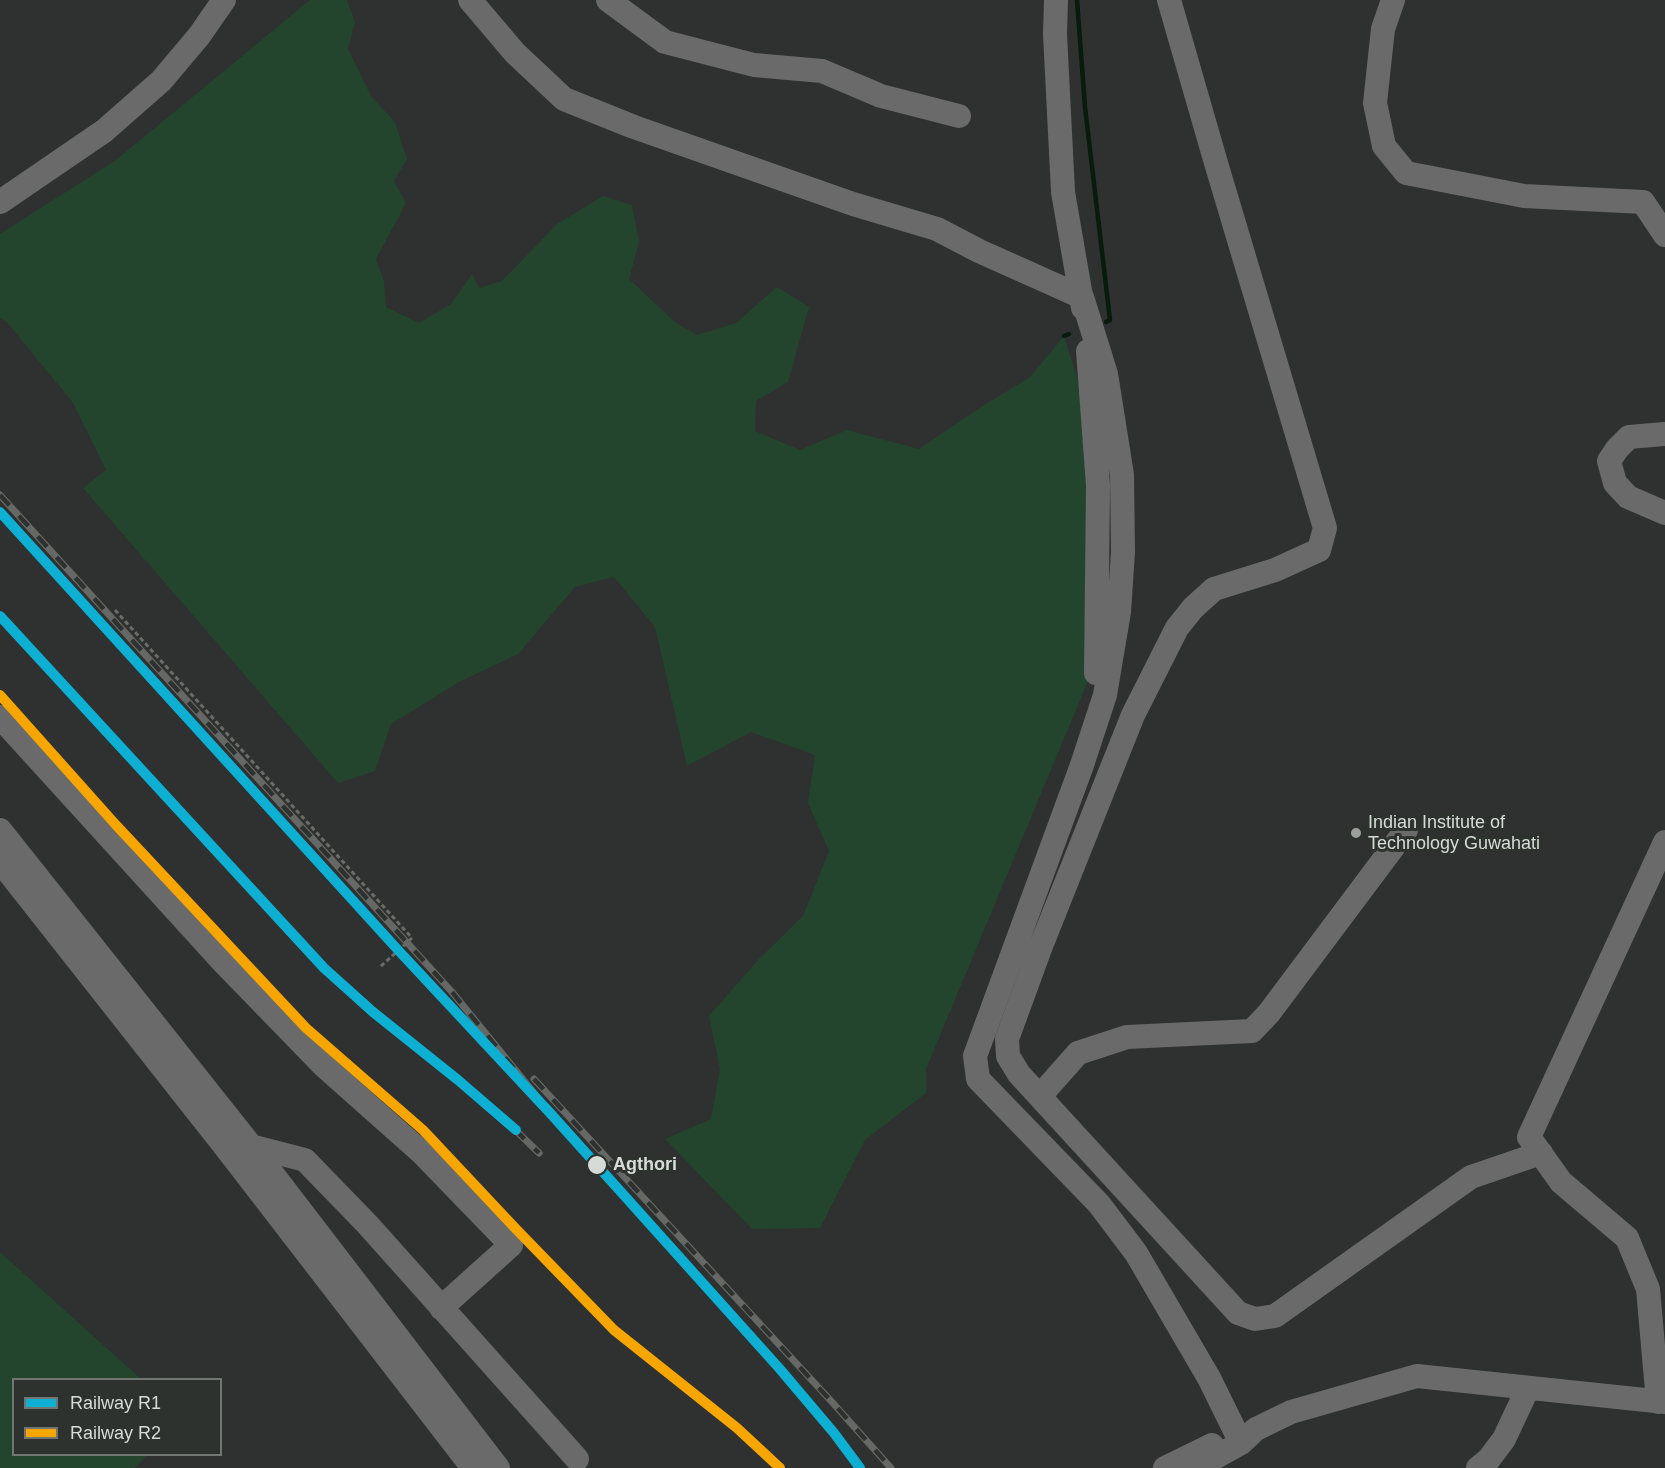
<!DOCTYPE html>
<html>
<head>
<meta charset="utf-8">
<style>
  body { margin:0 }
  #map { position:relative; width:1665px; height:1468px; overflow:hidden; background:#2e312f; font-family:Helvetica,sans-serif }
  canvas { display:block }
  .legend { position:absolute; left:12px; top:1378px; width:210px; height:78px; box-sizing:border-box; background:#2d322e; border:2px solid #717672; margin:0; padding:8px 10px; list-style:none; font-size:18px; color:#d7dbd8 }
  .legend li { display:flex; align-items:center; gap:12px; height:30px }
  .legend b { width:30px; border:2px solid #717672 }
</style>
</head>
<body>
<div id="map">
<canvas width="1665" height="1468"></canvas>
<ul class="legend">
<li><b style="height:8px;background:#0dafd3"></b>Railway R1</li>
<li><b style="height:8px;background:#f7a600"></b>Railway R2</li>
</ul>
</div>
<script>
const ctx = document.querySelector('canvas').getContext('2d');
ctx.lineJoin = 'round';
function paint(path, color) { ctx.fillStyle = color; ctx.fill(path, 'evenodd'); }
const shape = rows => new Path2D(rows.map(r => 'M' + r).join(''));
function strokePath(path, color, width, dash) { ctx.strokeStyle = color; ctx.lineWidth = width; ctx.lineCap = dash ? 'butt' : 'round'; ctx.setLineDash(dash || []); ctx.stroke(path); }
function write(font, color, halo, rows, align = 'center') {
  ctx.font = font + ' Helvetica,sans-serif'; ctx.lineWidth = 6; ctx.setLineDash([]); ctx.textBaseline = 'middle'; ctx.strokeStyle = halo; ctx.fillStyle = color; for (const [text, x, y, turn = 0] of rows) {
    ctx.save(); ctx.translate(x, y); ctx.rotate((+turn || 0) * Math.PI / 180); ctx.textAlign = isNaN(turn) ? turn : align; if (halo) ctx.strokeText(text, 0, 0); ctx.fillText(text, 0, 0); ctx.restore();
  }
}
paint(shape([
  [310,0,347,0,355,22,348,49,371,96,395,122,407,159,394,181,406,203,376,259,384,282,386,307,419,323,451,304,472,274,479,288,502,281,557,224,603,196,632,205,639,242,629,279,676,323,697,335,736,323,777,287,809,307,788,382,756,401,755,431,800,450,847,430,919,449,984,405,1029,378,1064,336,1087,409,1088,681,926,1069,926,1093,865,1140,820,1228,752,1229,665,1139,711,1119,720,1069,709,1016,759,959,803,916,829,851,808,803,815,755,751,732,687,766,655,627,614,577,575,587,518,654,459,682,391,724,375,771,338,783,83,488,106,470,73,403,6,321,0,318,0,234,116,160],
  [0,1252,141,1379,14,1380,14,1454,147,1455,135,1468,0,1468]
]), '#23452d');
strokePath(shape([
  [1077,0,1085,107,1110,320,1106,322],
  [1064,336,1069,334]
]), '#071c0d', 4.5);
strokePath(shape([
  [115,610,412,938,380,967]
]), '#6a6c6a', 3, [4.5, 3]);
strokePath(shape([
  [470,0,515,53,564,99,634,127,853,204,937,229,979,251,1082,297,1106,374,1122,475,1123,552,1119,612,1105,695,1082,765,975,1056,978,1079,1099,1204,1136,1253,1209,1378,1241,1443],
  [608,0,665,42,754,65,822,71,881,96,959,116],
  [1056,0,1055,34,1063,192,1083,308],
  [1169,0,1216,163,1325,528,1319,550,1275,570,1214,589,1193,608,1177,628,1133,715,1041,946,1007,1039,1008,1056,1019,1074,1238,1313,1255,1319,1275,1316,1471,1177,1541,1153],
  [1393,0,1383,29,1375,103,1384,146,1406,173,1524,196,1643,202,1665,235],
  [0,202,104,131,161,81,199,36,224,0],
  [1088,351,1098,485,1096,673],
  [1665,434,1629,437,1617,449,1609,461,1615,483,1628,497,1665,513],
  [0,717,223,962,323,1065,421,1152,511,1245,441,1308],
  [0,830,251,1146,498,1468],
  [0,861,227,1149,473,1468],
  [1040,1096,1078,1053,1127,1037,1252,1031,1269,1013,1406,830],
  [251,1146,305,1160,368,1225,577,1459],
  [1658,1402,1648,1289,1627,1238,1561,1182,1529,1137,1665,842],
  [1165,1468,1212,1445],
  [1196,1468,1241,1443,1256,1429,1291,1412,1417,1376,1665,1402],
  [1478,1468,1489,1459,1504,1439,1528,1388]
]), '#6a6a6a', 24);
const rail = shape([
  [0,495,452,992,551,1114],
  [0,616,324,968,373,1012,501,1116,539,1153],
  [0,695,116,825,306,1028,423,1130,516,1229,614,1330,737,1428,780,1468],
  [534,1079,832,1402,891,1468]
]);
strokePath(rail, '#666866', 7);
strokePath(rail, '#2d322e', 4.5, [14]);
strokePath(shape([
  [0,512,398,950,551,1114,779,1368,834,1433,860,1468],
  [0,616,324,968,373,1012,458,1080,516,1130]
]), '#0dafd3', 10);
strokePath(shape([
  [0,695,116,825,306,1028,423,1130,516,1229,614,1330,737,1428,780,1468]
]), '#f7a600', 10);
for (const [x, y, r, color] of [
  [1356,833,6,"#9ca09d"],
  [597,1165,10,"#d7dbd8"]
]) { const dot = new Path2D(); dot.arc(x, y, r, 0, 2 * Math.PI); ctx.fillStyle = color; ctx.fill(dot); strokePath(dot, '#2d322e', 2); }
write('18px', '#d7dbd8', '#2d322e', [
  ["Indian Institute of",1368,823],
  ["Technology Guwahati",1368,844]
], 'left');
write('bold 18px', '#d7dbd8', '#2d322e', [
  ["Agthori",613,1165]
], 'left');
</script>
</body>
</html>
